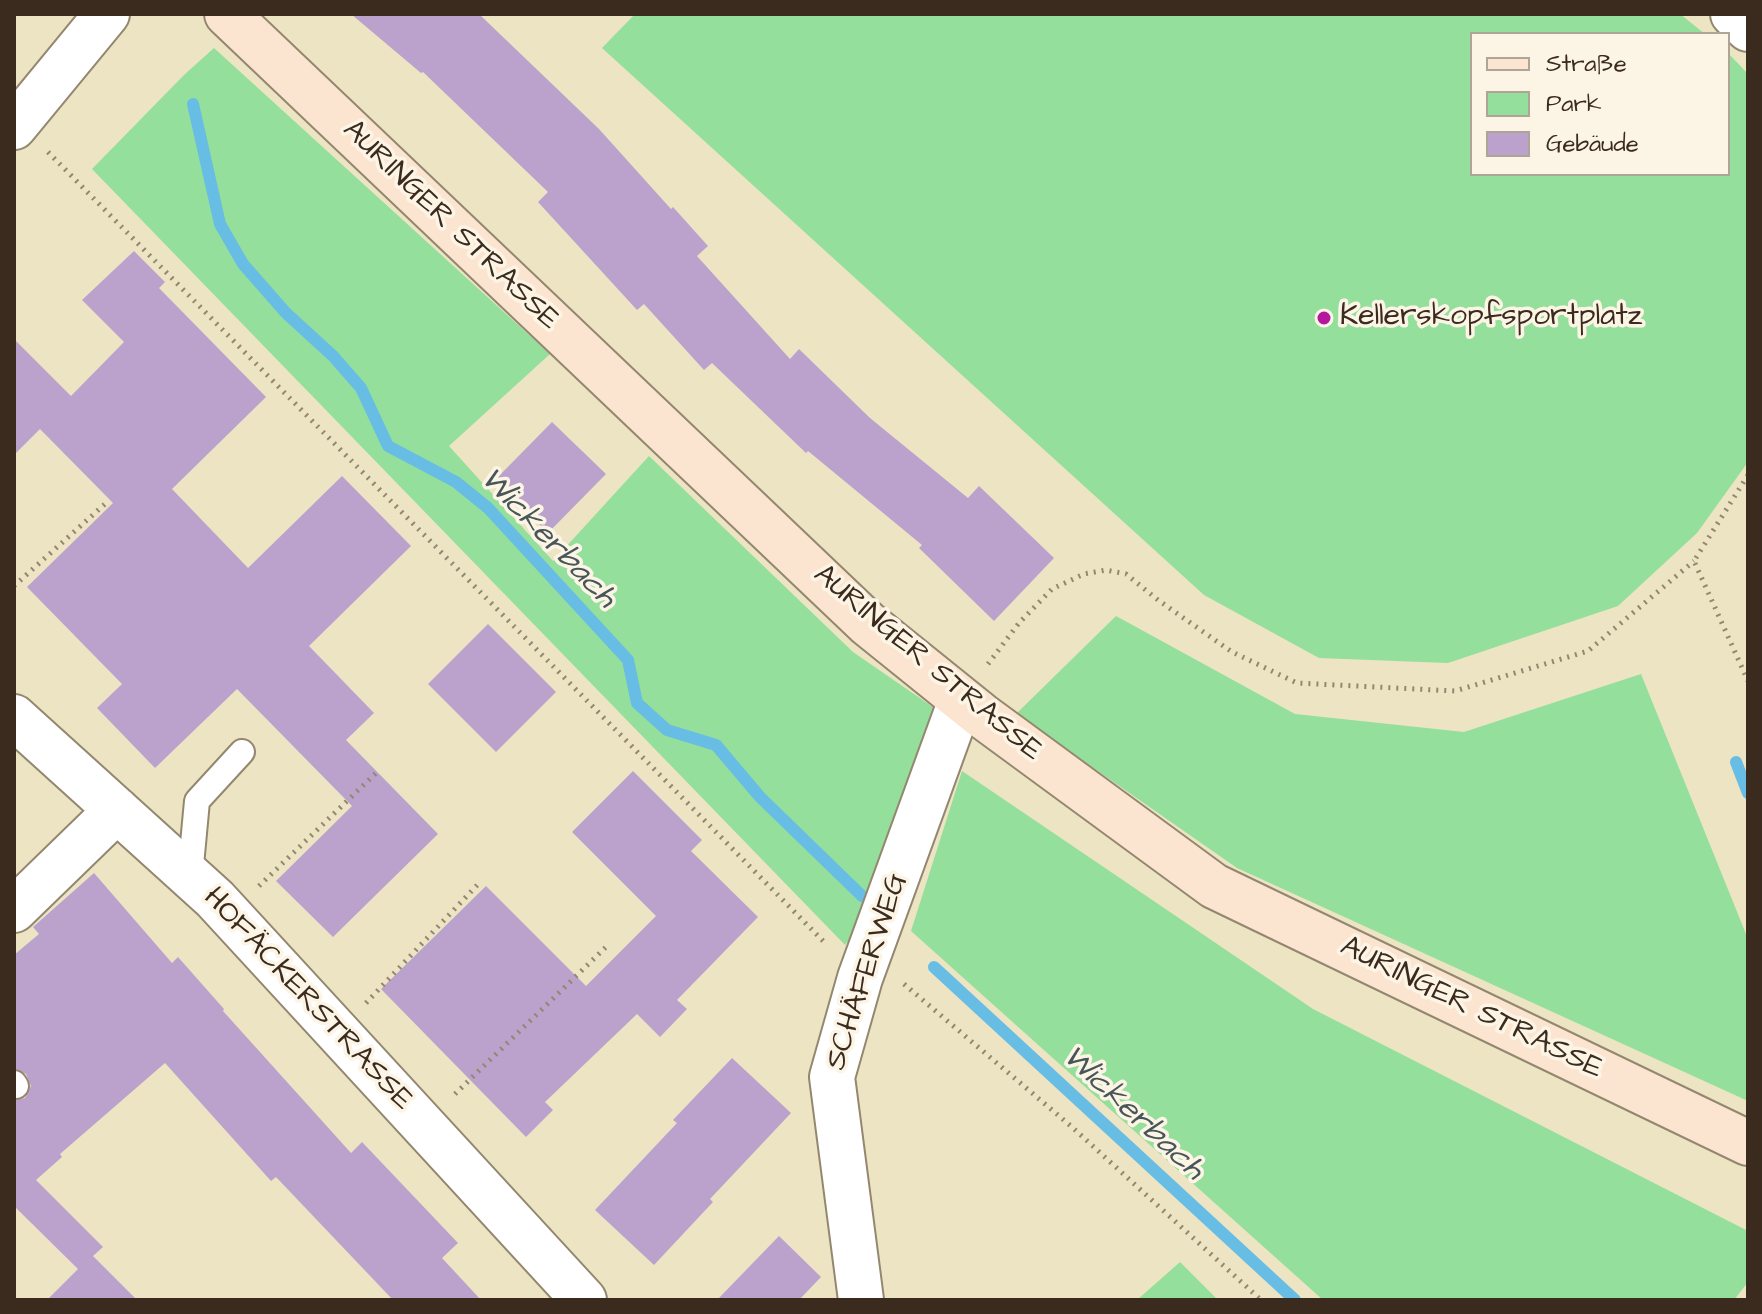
<!DOCTYPE html>
<html>
<head>
<meta charset="utf-8">
<style>
  body { margin:0 }
  #map { position:relative; width:1762px; height:1314px; overflow:hidden; background:#ece4c3; font-family:"Architects Daughter",sans-serif }
  canvas { display:block }
  .frame { position:absolute; inset:0; border:16px solid #3b2a1e; pointer-events:none }
  .legend { position:absolute; left:1470px; top:32px; width:260px; height:144px; box-sizing:border-box; background:#fcf5e5; border:2px solid #afa495; margin:0; padding:10px 14px; list-style:none; font-size:24px; color:#3b2a1e }
  .legend li { display:flex; align-items:center; gap:16px; height:40px }
  .legend b { width:40px; border:2px solid #afa495 }
</style>
</head>
<body>
<div id="map">
<canvas width="1762" height="1314"></canvas>
<div class="frame"></div>
<ul class="legend">
<li><b style="height:10px;background:#fce5d0"></b>Straße</li>
<li><b style="height:22px;background:#94df9b"></b>Park</li>
<li><b style="height:22px;background:#bba2cd"></b>Gebäude</li>
</ul>
</div>
<script>
const ctx = document.querySelector('canvas').getContext('2d');
ctx.lineJoin = 'round';
function paint(path, color) { ctx.fillStyle = color; ctx.fill(path, 'evenodd'); }
const shape = rows => new Path2D(rows.map(r => 'M' + r).join(''));
function strokePath(path, color, width, dash) { ctx.strokeStyle = color; ctx.lineWidth = width; ctx.lineCap = dash ? 'butt' : 'round'; ctx.setLineDash(dash || []); ctx.stroke(path); }
function write(font, color, halo, rows, align = 'center') {
  ctx.font = font + ' "Architects Daughter",sans-serif'; ctx.lineWidth = 7; ctx.setLineDash([]); ctx.textBaseline = 'middle'; ctx.strokeStyle = halo; ctx.fillStyle = color; for (const [text, x, y, turn = 0] of rows) {
    ctx.save(); ctx.translate(x, y); ctx.rotate((+turn || 0) * Math.PI / 180); ctx.textAlign = isNaN(turn) ? turn : align; if (halo) ctx.strokeText(text, 0, 0); ctx.fillText(text, 0, 0); ctx.restore();
  }
}
paint(shape([
  [635,14,1680,14,1705,34,1472,34,1472,174,1728,174,1729,54,1748,74,1748,462,1697,533,1618,606,1448,663,1319,658,1204,595,602,48],
  [214,48,550,354,449,446,553,561,649,456,853,652,943,714,879,901,845,945,92,169,184,75],
  [1116,616,1295,714,1464,732,1641,674,1748,939,1748,1101,1237,868,1016,714],
  [962,771,1313,1009,1748,1231,1748,1282,1734,1300,1323,1300,911,931],
  [1180,1262,1218,1300,1137,1300]
]), '#94df9b');
strokePath(shape([
  [193,104,220,224,243,264,286,313,333,356,361,388,388,446,456,482,488,508,628,660,637,703,667,730,716,745,760,797,862,896],
  [1736,762,1748,793],
  [934,967,1295,1300]
]), '#67bde4', 12);
paint(shape([
  [351,14,479,14,599,129,671,209,673,207,708,246,697,256,790,359,799,349,870,418,968,498,979,486,1054,558,994,621,919,548,922,545,808,451,806,453,712,363,704,370,644,304,637,310,538,202,548,192,423,72,421,73],
  [134,251,165,282,159,288,266,397,172,489,248,568,342,476,411,546,309,646,374,713,346,740,438,834,333,937,276,881,352,806,237,689,155,768,97,708,122,684,27,587,113,503,40,429,14,455,14,339,71,396,124,342,82,300],
  [552,422,606,474,548,533,495,480],
  [488,624,556,692,496,752,428,684],
  [633,771,702,840,691,851,758,917,677,1000,687,1009,660,1037,637,1014,545,1102,553,1110,526,1137,381,989,486,886,586,986,656,916,572,832],
  [94,873,172,963,178,957,224,1009,223,1011,351,1153,362,1142,458,1243,442,1258,481,1300,393,1300,276,1177,271,1181,165,1063,60,1154,62,1157,36,1180,103,1247,93,1256,137,1300,47,1300,78,1269,14,1206,14,1100,25,1098,31,1086,26,1074,14,1068,14,955,39,934,33,927],
  [732,1058,791,1113,710,1199,713,1202,654,1265,595,1210,677,1123,673,1120],
  [779,1236,821,1277,799,1300,717,1300]
]), '#bba2cd');
const lane = shape([
  [190,876,197,801,242,752],
  [14,1083,16,1086]
]);
const street = shape([
  [1733,14,1748,29],
  [14,127,107,14],
  [14,717,215,899,584,1300],
  [14,910,117,810],
  [861,1300,832,1077,860,978,961,700]
]);
const secondary = shape([
  [227,14,868,624,981,715,1214,886,1748,1143]
]);
strokePath(lane, '#948770', 28);
strokePath(street, '#948770', 48);
strokePath(secondary, '#948770', 48);
strokePath(shape([
  [48,152,826,944],
  [1748,475,1694,561,1748,681],
  [14,586,106,503],
  [988,664,1019,623,1052,589,1084,574,1106,570,1126,574,1158,600,1232,652,1297,683,1455,691,1588,651,1694,561],
  [259,886,376,773],
  [904,984,1072,1127,1261,1300],
  [366,1003,481,881],
  [455,1094,608,945]
]), '#948770', 5, [2, 6]);
strokePath(lane, '#fff', 24);
strokePath(street, '#fff', 44);
strokePath(secondary, '#fce5d0', 44);
for (const [x, y, r, color] of [
  [1324,318,8,"#b5179e"]
]) { const dot = new Path2D(); dot.arc(x, y, r, 0, 2 * Math.PI); ctx.fillStyle = color; ctx.fill(dot); strokePath(dot, '#fcf5e5', 3); }
write('30px', '#3b2a1e', '#fcf5e5', [
  ["AURINGER STRASSE",450,226,44],
  ["AURINGER STRASSE",927,664,40],
  ["SCHÄFERWEG",868,972,-72],
  ["HOFÄCKERSTRASSE",307,1000,47],
  ["AURINGER STRASSE",1471,1009,26]
]);
write('30px', '#3b2a1e', '#fcf5e5', [
  ["Kellerskopfsportplatz",1340,318]
], 'left');
write('italic 32px', '#485659', '#fcf5e5', [
  ["Wickerbach",547,539,46],
  ["Wickerbach",1132,1114,43]
]);
</script>
</body>
</html>
